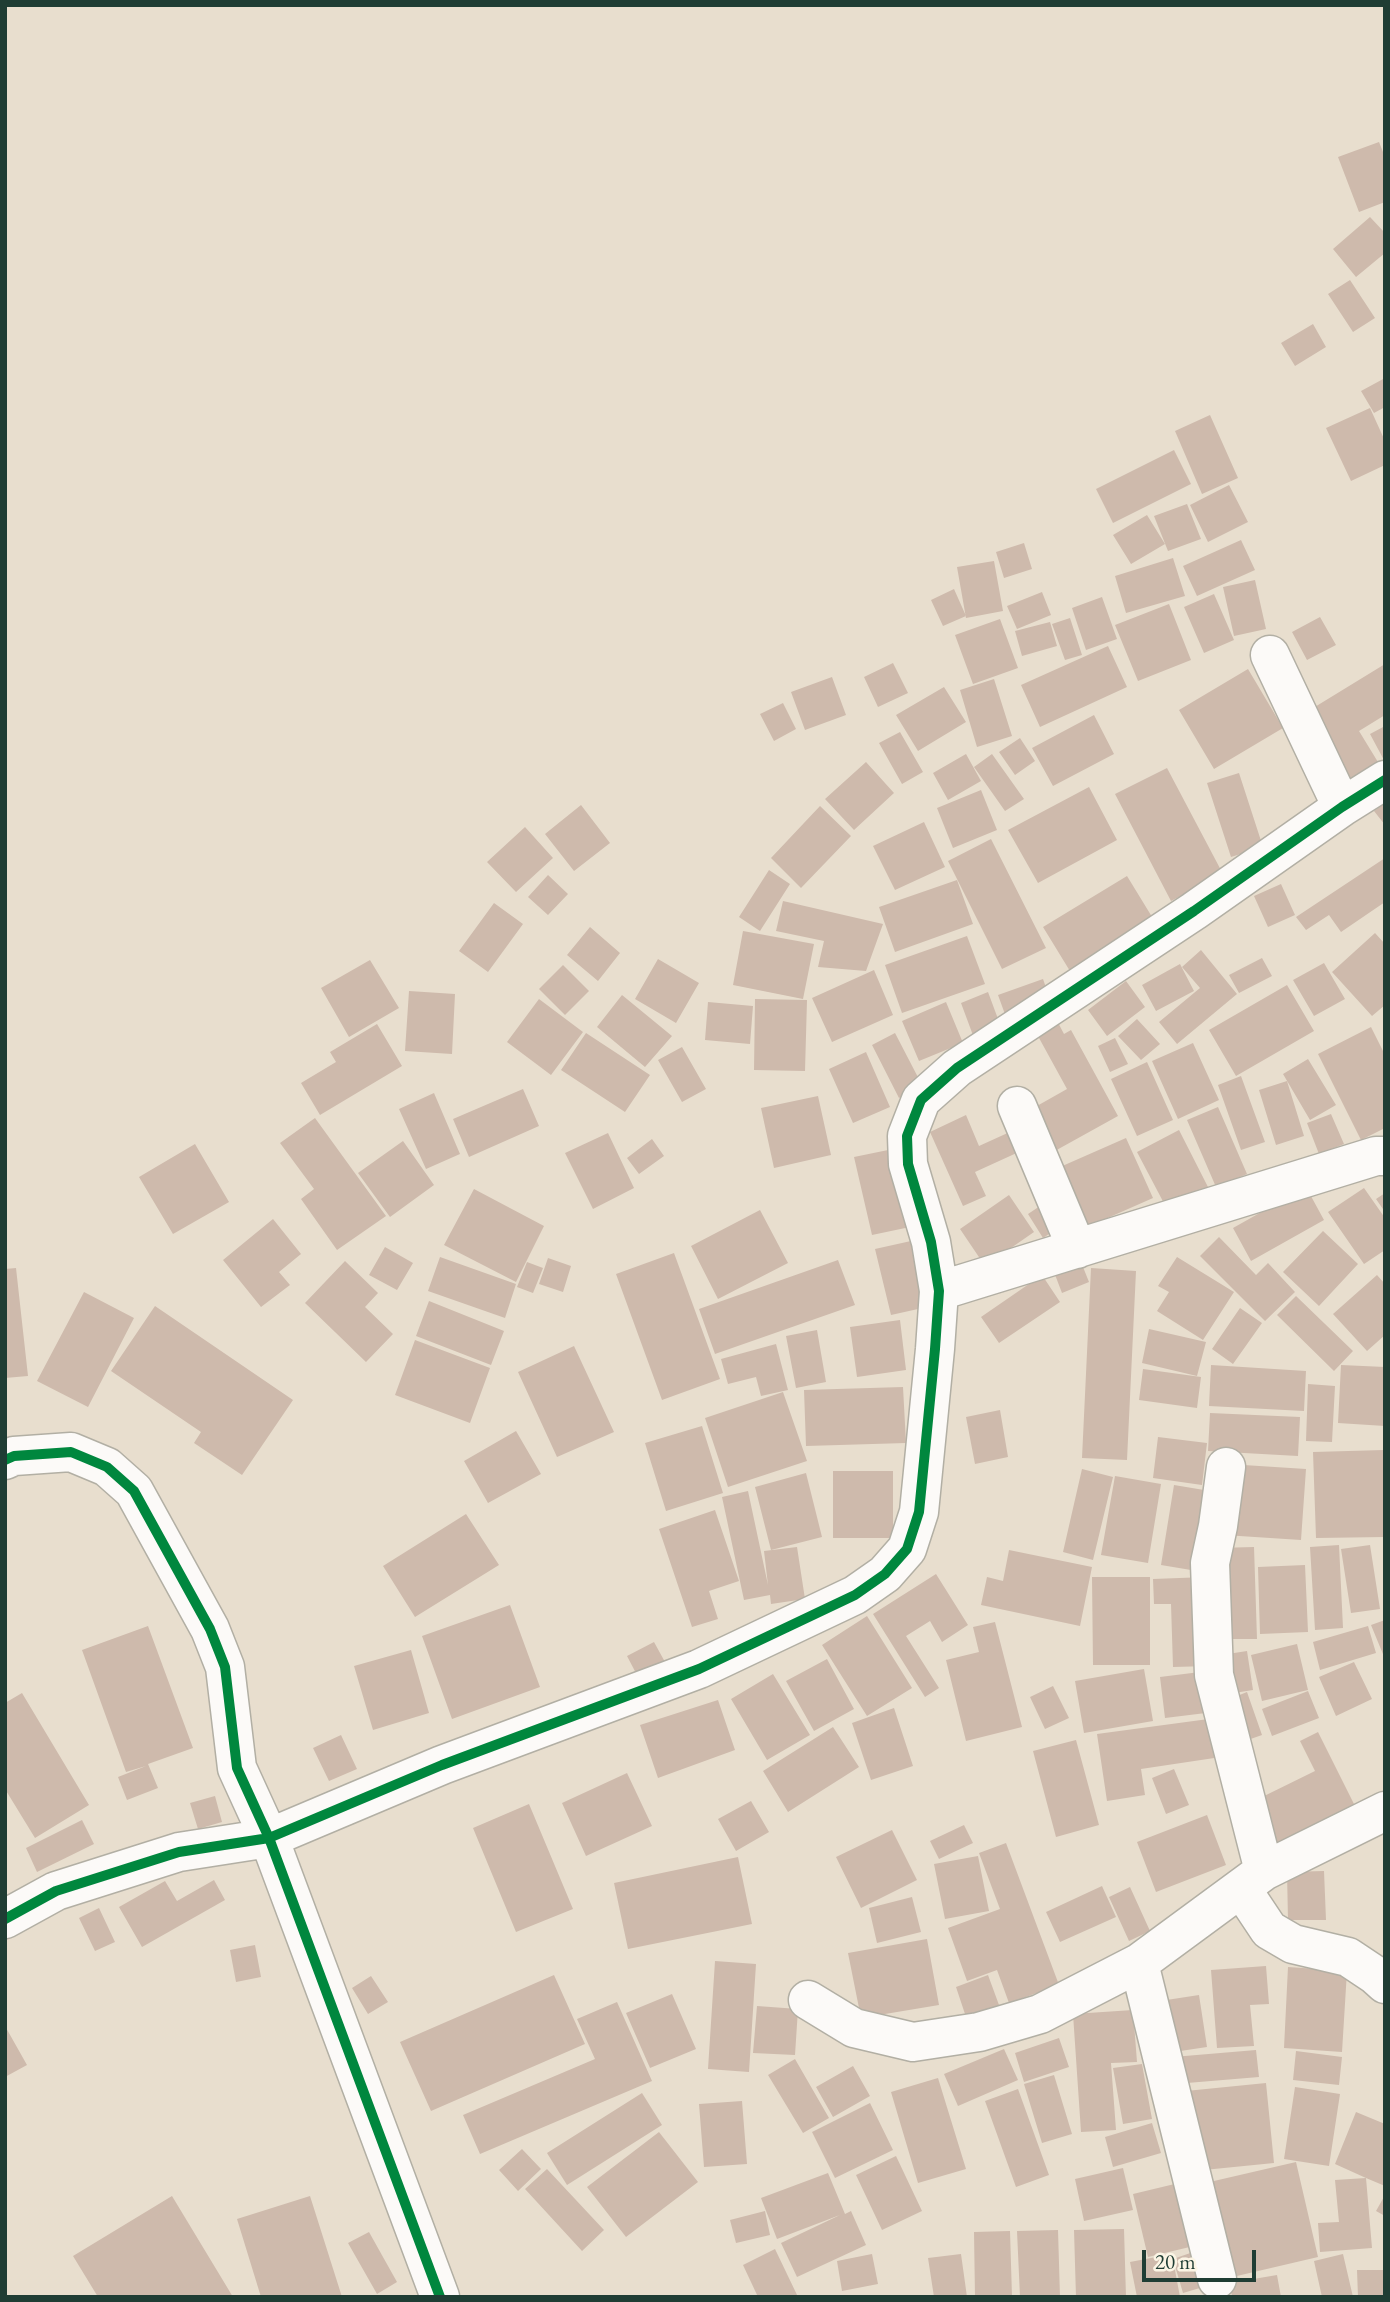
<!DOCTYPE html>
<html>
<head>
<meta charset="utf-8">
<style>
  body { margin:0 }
  #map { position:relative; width:1390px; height:2302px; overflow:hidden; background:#e8dece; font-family:"EB Garamond",serif }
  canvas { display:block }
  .frame { position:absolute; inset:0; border:7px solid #1f3d34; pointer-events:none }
  .scale { position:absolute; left:1142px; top:2250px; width:114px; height:32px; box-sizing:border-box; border:4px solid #1f3d34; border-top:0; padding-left:9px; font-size:21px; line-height:24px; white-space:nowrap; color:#1f3d34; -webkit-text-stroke:5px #fcf5e5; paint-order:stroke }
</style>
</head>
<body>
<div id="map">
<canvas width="1390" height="2302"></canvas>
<div class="frame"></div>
<div class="scale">20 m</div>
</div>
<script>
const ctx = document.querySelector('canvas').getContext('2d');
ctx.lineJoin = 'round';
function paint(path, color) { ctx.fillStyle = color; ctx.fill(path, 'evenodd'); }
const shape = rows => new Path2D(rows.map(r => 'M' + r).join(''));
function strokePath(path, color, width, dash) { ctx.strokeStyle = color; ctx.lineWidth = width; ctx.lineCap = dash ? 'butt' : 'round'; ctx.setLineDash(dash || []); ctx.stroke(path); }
paint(shape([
  [1379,142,1385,157,1385,202,1359,212,1338,157],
  [1370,217,1385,233,1385,253,1356,277,1333,249],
  [1350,280,1375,318,1353,332,1328,294],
  [1313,324,1326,347,1295,366,1281,343],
  [1385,378,1385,407,1374,413,1361,391],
  [1370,408,1385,441,1385,465,1351,481,1326,428],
  [1210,415,1238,478,1202,494,1175,431],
  [1174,450,1191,484,1113,523,1096,489],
  [1229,485,1248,522,1208,542,1190,505],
  [1187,504,1201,539,1168,551,1154,516],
  [1147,515,1165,544,1131,564,1113,535],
  [1241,540,1255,570,1197,596,1183,566],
  [1024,543,1032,569,1004,578,996,552],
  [1173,558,1185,596,1126,613,1115,576],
  [994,561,1003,611,966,618,957,567],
  [1255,580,1266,629,1234,636,1223,587],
  [954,589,966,616,943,626,931,600],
  [1042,592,1051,615,1017,629,1007,606],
  [1214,594,1234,640,1204,653,1184,607],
  [1102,597,1117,639,1086,650,1072,608],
  [1169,604,1191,660,1138,681,1115,625],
  [1320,617,1336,645,1307,660,1292,632],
  [1070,618,1082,655,1065,660,1052,624],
  [1000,619,1018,668,973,684,955,635],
  [1050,622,1057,646,1022,656,1015,631],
  [1108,646,1127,687,1040,727,1021,685],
  [893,663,908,693,878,707,864,677],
  [1385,664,1385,715,1359,731,1381,767,1349,787,1305,713],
  [1248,669,1283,728,1214,769,1179,710],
  [832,677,846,715,805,730,791,692],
  [994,679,1012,736,977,747,960,690],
  [944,687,966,722,918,751,896,715],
  [783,703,796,729,774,741,760,714],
  [1094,715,1114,754,1053,786,1032,748],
  [1385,726,1385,762,1370,734],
  [900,732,923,772,902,784,879,743],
  [1020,738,1035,761,1015,775,999,752],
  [966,754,981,781,948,800,933,773],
  [992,754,1024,799,1005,811,974,767],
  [866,762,894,793,854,830,825,799],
  [1167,768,1223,874,1171,901,1115,794],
  [1239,773,1263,847,1231,857,1207,783],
  [1089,787,1117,840,1038,883,1008,830],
  [981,790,997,830,953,848,937,808],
  [1385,803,1385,825,1374,811],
  [581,805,610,843,574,871,545,834],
  [820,806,851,836,801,888,771,858],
  [924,822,945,867,895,890,873,846],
  [525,827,553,858,516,892,487,862],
  [991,839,1046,948,1002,969,948,861],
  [1385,858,1385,902,1341,932,1329,915,1306,930,1296,917],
  [769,870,790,884,760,931,739,917],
  [548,875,568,894,548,915,528,897],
  [1127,876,1157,925,1073,976,1043,927],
  [957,880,973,924,895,952,879,907],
  [1281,884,1295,915,1268,927,1254,896],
  [783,901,883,924,866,971,818,967,824,941,776,931],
  [494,903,523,924,488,972,459,951],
  [590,927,620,953,598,981,567,955],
  [743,931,814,944,803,999,733,985],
  [1375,933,1385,944,1385,1005,1372,1016,1332,972],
  [967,936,985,984,902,1013,885,965],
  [1201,950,1237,994,1177,1044,1159,1022,1200,988,1182,967],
  [1262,958,1272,976,1239,993,1229,975],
  [658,959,699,983,676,1023,635,999],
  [370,960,399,1008,349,1037,321,988],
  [1324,963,1345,999,1314,1016,1293,980],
  [1180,964,1194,991,1156,1011,1142,985],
  [563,965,589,991,565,1015,539,989],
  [874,970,893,1015,832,1042,812,998],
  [1043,979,1051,1002,1006,1017,998,995],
  [1126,981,1145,1007,1107,1036,1088,1010],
  [1287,985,1314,1031,1236,1076,1209,1030],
  [409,991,455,994,452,1054,405,1051],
  [988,992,1001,1027,974,1038,961,1003],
  [622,995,672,1036,645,1067,597,1027],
  [539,999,583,1032,551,1075,507,1042],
  [755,999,807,1000,805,1071,754,1070],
  [708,1002,753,1006,750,1044,705,1040],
  [946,1002,963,1043,919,1061,902,1021],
  [1054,1015,1064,1034,1071,1030,1118,1116,1044,1157,1021,1115,1067,1089,1033,1027],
  [1137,1019,1160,1044,1141,1060,1118,1036],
  [377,1024,402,1066,320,1115,301,1083,336,1062,330,1052],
  [1371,1027,1385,1055,1385,1128,1361,1140,1318,1054],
  [586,1033,650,1075,625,1112,561,1070],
  [895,1033,922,1085,899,1098,872,1045],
  [1115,1038,1128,1064,1110,1072,1098,1046],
  [1193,1043,1219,1100,1178,1119,1152,1061],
  [682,1047,706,1089,682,1102,658,1060],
  [866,1052,890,1107,853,1123,829,1069],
  [1308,1059,1336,1105,1310,1120,1283,1074],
  [1147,1062,1173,1120,1137,1136,1111,1079],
  [1241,1076,1265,1142,1241,1150,1218,1085],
  [1287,1081,1304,1136,1276,1145,1259,1090],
  [523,1089,539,1126,469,1157,453,1119],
  [434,1093,460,1154,426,1169,399,1109],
  [818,1096,831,1155,774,1168,761,1108],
  [1218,1107,1247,1174,1216,1187,1187,1120],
  [1331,1114,1344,1144,1319,1154,1307,1123],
  [966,1115,979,1146,1012,1131,1021,1151,975,1172,986,1196,963,1206,930,1132],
  [315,1118,386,1216,337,1250,301,1199,314,1189,280,1143],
  [1179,1130,1208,1187,1167,1209,1137,1152],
  [608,1133,634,1188,593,1209,565,1153],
  [1126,1138,1153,1198,1078,1231,1051,1171],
  [652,1139,664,1156,639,1174,627,1158],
  [403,1141,434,1185,390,1217,358,1173],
  [195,1144,229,1202,173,1234,139,1177],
  [893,1149,910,1227,872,1235,854,1157],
  [1306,1187,1324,1220,1251,1261,1233,1228],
  [1364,1188,1385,1218,1385,1250,1364,1264,1328,1212],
  [474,1189,544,1226,516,1282,444,1245],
  [1385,1193,1385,1212,1376,1199],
  [1009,1195,1034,1232,985,1266,960,1229],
  [1049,1200,1064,1224,1043,1238,1028,1214],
  [760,1210,788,1263,718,1299,691,1246],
  [273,1219,301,1254,279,1272,290,1285,261,1307,223,1260],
  [1323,1231,1358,1264,1319,1306,1283,1272],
  [1219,1237,1256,1275,1268,1263,1295,1292,1265,1321,1200,1256],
  [911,1241,927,1307,891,1315,875,1249],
  [385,1247,413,1263,397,1290,369,1275],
  [674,1253,720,1379,662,1400,616,1274],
  [440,1257,516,1284,505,1318,428,1291],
  [1177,1257,1234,1292,1203,1340,1157,1311,1169,1292,1158,1286],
  [548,1258,571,1266,563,1292,539,1284],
  [838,1260,855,1305,715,1354,699,1309],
  [345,1261,378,1293,365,1307,393,1334,366,1362,305,1303],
  [527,1262,543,1268,533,1293,517,1287],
  [1081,1262,1089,1282,1062,1293,1054,1272],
  [16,1268,28,1376,5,1378,5,1269],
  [1091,1268,1136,1271,1127,1460,1082,1458],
  [1042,1275,1060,1302,999,1343,981,1317],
  [1377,1275,1385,1284,1385,1335,1367,1351,1333,1314],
  [84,1292,134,1318,88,1407,37,1381],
  [1296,1296,1353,1351,1334,1371,1277,1315],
  [429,1301,504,1331,491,1365,416,1336],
  [155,1306,293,1400,242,1475,194,1443,201,1432,111,1371],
  [1240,1308,1262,1323,1233,1364,1212,1349],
  [900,1320,906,1370,857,1377,850,1327],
  [1149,1329,1206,1342,1197,1376,1142,1363],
  [817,1330,826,1382,796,1388,786,1336],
  [415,1340,490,1368,470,1423,395,1395],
  [776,1344,788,1390,761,1396,756,1377,728,1384,721,1359],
  [574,1346,614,1432,557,1457,518,1372],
  [1211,1365,1306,1371,1304,1411,1209,1406],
  [1341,1365,1385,1367,1385,1426,1338,1423],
  [1143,1369,1201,1377,1197,1408,1139,1400],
  [1308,1384,1335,1386,1332,1442,1306,1441],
  [903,1387,906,1443,806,1446,804,1390],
  [783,1392,807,1461,728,1487,705,1418],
  [1000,1410,1008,1457,975,1464,966,1417],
  [1210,1413,1300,1417,1298,1456,1208,1451],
  [702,1426,723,1493,666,1511,645,1443],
  [516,1431,541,1474,488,1503,464,1461],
  [1158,1437,1207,1443,1202,1485,1153,1478],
  [1384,1450,1385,1537,1316,1538,1313,1452],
  [1228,1464,1306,1469,1301,1540,1224,1535],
  [1082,1469,1113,1477,1093,1560,1063,1552],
  [833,1471,893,1471,893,1538,833,1538],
  [806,1473,822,1537,771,1550,755,1487],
  [1115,1476,1161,1484,1148,1563,1101,1555],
  [1174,1485,1216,1492,1203,1572,1161,1565],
  [748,1491,768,1585,764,1551,797,1547,805,1599,771,1604,770,1595,744,1600,722,1497],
  [715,1510,739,1581,709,1591,718,1619,692,1627,659,1529],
  [466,1514,499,1565,415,1617,383,1566],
  [1339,1545,1343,1628,1315,1630,1310,1547],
  [1370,1545,1380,1609,1351,1613,1341,1549],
  [1254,1547,1257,1639,1219,1639,1217,1548],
  [1009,1550,1092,1567,1080,1626,981,1605,987,1577,1003,1581],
  [1305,1565,1308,1632,1260,1634,1258,1567],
  [936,1574,968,1625,942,1642,930,1621,906,1636,939,1688,925,1697,873,1614],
  [1092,1577,1150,1577,1150,1665,1093,1665],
  [1206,1577,1210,1666,1173,1667,1171,1604,1154,1604,1153,1579],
  [510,1605,540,1687,452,1719,422,1636],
  [867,1616,912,1688,867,1716,822,1645],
  [1385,1620,1385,1659,1371,1625],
  [995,1622,1022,1727,966,1741,946,1660,979,1652,973,1627],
  [148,1626,193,1748,148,1764,158,1788,127,1800,118,1777,146,1766,126,1772,82,1650],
  [1368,1626,1376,1653,1320,1670,1313,1642],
  [654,1642,665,1662,638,1677,627,1656],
  [1297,1644,1308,1690,1262,1701,1251,1655],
  [411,1650,429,1713,373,1730,354,1666],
  [1247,1651,1253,1690,1221,1695,1215,1656],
  [827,1659,854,1709,814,1731,786,1681],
  [1354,1662,1372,1699,1336,1716,1319,1677],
  [1144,1669,1153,1721,1084,1733,1075,1681],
  [1208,1671,1214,1712,1165,1718,1160,1677],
  [773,1674,810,1735,767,1760,731,1699],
  [1053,1686,1069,1718,1045,1729,1030,1697],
  [1308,1691,1319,1718,1272,1736,1262,1709],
  [1247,1692,1262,1735,1242,1742,1227,1700],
  [22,1693,89,1805,35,1838,5,1789,5,1703],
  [718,1700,735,1750,658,1778,640,1725],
  [894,1708,913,1766,871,1780,852,1723],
  [1216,1718,1221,1757,1141,1769,1145,1795,1107,1801,1097,1734],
  [833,1727,859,1767,788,1812,763,1771],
  [1318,1732,1358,1812,1281,1850,1256,1800,1315,1771,1300,1741],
  [341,1735,357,1769,329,1781,313,1748],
  [1076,1740,1099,1825,1056,1837,1033,1751],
  [1174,1769,1189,1805,1166,1814,1152,1778],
  [627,1773,652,1826,586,1856,562,1803],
  [215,1796,222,1822,198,1829,190,1803],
  [751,1801,769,1832,736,1851,718,1819],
  [529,1804,573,1909,516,1932,473,1828],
  [1207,1815,1226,1865,1156,1892,1137,1842],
  [82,1820,94,1844,37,1872,26,1848],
  [964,1825,973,1843,939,1859,930,1841],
  [892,1830,917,1880,861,1908,836,1857],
  [1006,1843,1059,1985,1009,2003,997,1970,967,1981,948,1928,1000,1909,979,1853],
  [978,1856,989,1911,945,1919,934,1864],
  [738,1857,752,1924,628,1949,614,1883],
  [1324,1871,1326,1920,1288,1920,1287,1872],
  [214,1880,225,1900,142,1947,119,1907,165,1881,177,1901],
  [1102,1886,1116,1917,1060,1942,1046,1912],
  [1130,1887,1150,1931,1129,1941,1109,1897],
  [912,1897,921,1932,877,1943,869,1908],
  [99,1908,115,1942,95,1951,79,1918],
  [927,1939,939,2005,861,2018,848,1953],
  [255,1945,261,1977,236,1982,230,1950],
  [715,1961,756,1964,749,2072,708,2069],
  [1266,1966,1269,2004,1250,2005,1254,2046,1217,2048,1211,1970],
  [1288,1967,1347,1971,1342,2052,1284,2048],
  [554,1975,585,2044,431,2111,400,2042],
  [988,1975,999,2005,966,2017,956,1987],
  [371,1976,388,2002,368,2014,352,1988],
  [672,1994,696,2049,650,2068,626,2013],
  [1199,1995,1207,2047,1167,2053,1160,2001],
  [617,2002,652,2081,480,2154,463,2115,595,2059,577,2019],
  [757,2006,798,2009,795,2055,753,2053],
  [1133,2010,1137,2062,1111,2063,1116,2130,1081,2132,1073,2014],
  [5,2026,27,2065,5,2077],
  [1059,2038,1069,2067,1024,2082,1015,2053],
  [1004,2049,1018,2080,958,2106,944,2074],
  [1256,2050,1259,2077,1175,2084,1173,2057],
  [1296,2051,1342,2057,1339,2085,1293,2080],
  [795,2059,829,2118,803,2133,768,2075],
  [1142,2064,1152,2119,1123,2124,1113,2068],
  [853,2066,870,2096,833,2117,816,2087],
  [1054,2075,1072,2134,1042,2143,1024,2084],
  [938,2078,966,2169,918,2183,891,2092],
  [1266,2083,1274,2163,1194,2171,1186,2091],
  [1295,2087,1340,2094,1329,2166,1284,2159],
  [1018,2089,1049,2175,1016,2187,985,2101],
  [642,2093,662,2125,567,2185,547,2153],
  [742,2101,747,2164,704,2167,699,2104],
  [870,2103,893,2150,835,2178,812,2132],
  [1356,2112,1385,2124,1385,2186,1366,2178,1372,2248,1320,2252,1318,2223,1339,2222,1335,2180,1366,2178,1335,2164],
  [1152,2123,1161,2153,1113,2167,1105,2137],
  [659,2132,698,2182,626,2237,587,2187],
  [522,2149,541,2169,518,2191,499,2170],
  [896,2156,922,2211,882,2230,856,2175],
  [1296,2162,1318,2257,1224,2279,1201,2184],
  [1123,2168,1133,2210,1084,2221,1075,2179],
  [547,2169,604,2230,582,2251,525,2189],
  [828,2173,845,2214,851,2211,866,2245,797,2277,781,2243,840,2215,777,2239,761,2198],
  [1183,2182,1198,2245,1148,2257,1133,2194],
  [1385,2195,1385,2216,1376,2211],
  [172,2196,233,2297,98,2297,73,2256],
  [310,2196,342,2297,261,2297,237,2219],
  [765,2211,770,2235,736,2243,730,2220],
  [1124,2229,1126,2297,1076,2297,1074,2230],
  [1058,2230,1060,2297,1020,2297,1017,2231],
  [1010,2231,1012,2297,975,2297,974,2232],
  [369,2232,397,2282,377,2294,348,2243],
  [775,2249,798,2297,758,2297,743,2265],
  [1199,2250,1210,2285,1183,2293,1173,2259],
  [872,2254,878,2284,842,2291,837,2261],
  [961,2254,967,2297,934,2297,928,2258],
  [1172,2254,1180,2297,1137,2297,1130,2262],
  [1343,2254,1353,2297,1322,2297,1314,2261],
  [1357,2270,1385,2270,1385,2297,1358,2297],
  [1277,2275,1281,2297,1232,2297,1230,2283]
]), '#cebaac');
const minor = shape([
  [1270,655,1342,807],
  [1017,1106,1077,1249],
  [939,1291,1376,1156,1385,1156],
  [5,1460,14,1456,71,1452,107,1467,134,1491,210,1629,225,1667,237,1768,269,1838,440,2297],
  [1226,1467,1218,1526,1210,1563,1214,1675,1264,1871],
  [1241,1888,1269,1930,1293,1944,1348,1957,1375,1975,1385,1984],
  [5,1919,56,1891,179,1852,269,1838,442,1765,699,1669,855,1595,885,1574,907,1549,919,1512,935,1349,939,1291,931,1242,908,1164,907,1136,921,1100,957,1068,1194,911,1342,807,1385,780],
  [1139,1963,1217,2279],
  [808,2000,854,2028,913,2042,979,2032,1040,2014,1139,1963,1264,1871,1385,1811]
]);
strokePath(minor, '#b2afa4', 41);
strokePath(minor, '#fcfaf8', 38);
strokePath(shape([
  [5,1460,14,1456,71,1452,107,1467,134,1491,210,1629,225,1667,237,1768,269,1838,440,2297],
  [5,1919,56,1891,179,1852,269,1838,442,1765,699,1669,855,1595,885,1574,907,1549,919,1512,935,1349,939,1291,931,1242,908,1164,907,1136,921,1100,957,1068,1194,911,1342,807,1385,780]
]), '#00873e', 10);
</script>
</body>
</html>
